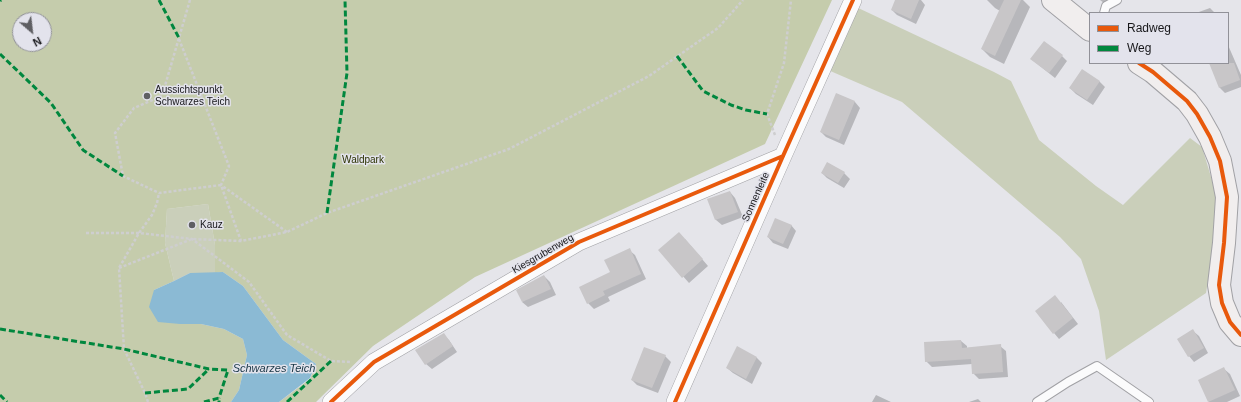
<!DOCTYPE html>
<html>
<head>
<meta charset="utf-8">
<style>
  body { margin:0 }
  #map { position:relative; width:1241px; height:402px; overflow:hidden; background:#e5e5ea; font-family:Arial,sans-serif }
  canvas { display:block }
  .legend { position:absolute; left:1089px; top:12px; width:140px; height:52px; box-sizing:border-box; background:#e3e3ec; border:1px solid #919198; margin:0; padding:5px 7px; list-style:none; font-size:12px; color:#17171a }
  .legend li { display:flex; align-items:center; gap:8px; height:20px }
  .legend b { width:20px; border:1px solid #919198 }
  .north { position:absolute; left:12px; top:12px; width:40px; height:40px; box-sizing:border-box; background:#e3e3ec; border:1px solid #919198; border-radius:50%; rotate:152deg; font-size:11px; font-weight:700; line-height:16px; text-align:center; color:#17171a }
  .north::after { content:''; display:block; margin:auto; width:14px; height:18px; background:#5f5f63; clip-path:polygon(50% 0,100% 100%,50% 72%,0 100%) }
</style>
</head>
<body>
<div id="map">
<canvas width="1241" height="402"></canvas>
<ul class="legend">
<li><b style="height:5px;background:#e8590c"></b>Radweg</li>
<li><b style="height:5px;background:#00873e"></b>Weg</li>
</ul>
<div class="north">N</div>
</div>
<script>
const ctx = document.querySelector('canvas').getContext('2d');
ctx.lineJoin = 'round';
function paint(path, color) { ctx.fillStyle = color; ctx.fill(path, 'evenodd'); }
const shape = rows => new Path2D(rows.map(r => 'M' + r).join(''));
function strokePath(path, color, width, dash) { ctx.strokeStyle = color; ctx.lineWidth = width; ctx.lineCap = dash ? 'butt' : 'round'; ctx.setLineDash(dash || []); ctx.stroke(path); }
function write(font, color, halo, rows, align = 'center') {
  ctx.font = font + ' Arial,sans-serif'; ctx.lineWidth = 3; ctx.setLineDash([]); ctx.textBaseline = 'middle'; ctx.strokeStyle = halo; ctx.fillStyle = color; for (const [text, x, y, turn = 0] of rows) {
    ctx.save(); ctx.translate(x, y); ctx.rotate((+turn || 0) * Math.PI / 180); ctx.textAlign = isNaN(turn) ? turn : align; if (halo) ctx.strokeText(text, 0, 0); ctx.fillText(text, 0, 0); ctx.restore();
  }
}
paint(shape([
  [854,6,994,72,1011,81,1039,140,1096,186,1123,205,1190,138,1202,147,1220,207,1206,293,1106,360,1099,311,1081,259,1060,237,902,102,828,70],
  [208,204,215,245,215,273,190,273,174,281,165,243,167,209]
]), '#cacfba');
paint(shape([
  [0,0,832,0,765,144,475,277,373,346,316,402,279,402,310,379,316,364,283,340,243,286,223,272,215,273,215,245,208,204,167,209,165,243,174,281,154,290,180,324,201,324,224,329,243,339,247,355,239,390,231,402,0,402],
  [20,20,44,20,44,44,20,44]
]), '#c5ccac');
paint(shape([
  [223,272,243,286,283,340,316,364,310,378,279,402,231,402,239,390,247,355,243,339,224,329,201,324,180,324,158,322,149,307,154,290,174,281,190,273]
]), '#8bbad4');
paint(shape([
  [896,0,921,0,925,5,916,24,897,15,892,10],
  [987,0,1023,0,1030,7,1004,64,990,57,982,49,1000,11,995,8],
  [1100,0,1112,0,1104,3],
  [1210,8,1215,13,1196,13],
  [1228,45,1241,75,1241,87,1225,93,1220,88,1210,63,1228,63],
  [1062,56,1067,61,1055,78,1031,59],
  [1099,81,1105,87,1093,105,1076,94,1070,88],
  [837,94,855,102,860,108,844,145,826,137,821,132],
  [828,163,844,173,850,179,844,188,827,178,822,173],
  [730,192,735,198,743,217,722,225,716,220,709,200],
  [791,225,796,231,788,249,773,243,768,237],
  [685,239,708,266,689,283,660,250],
  [629,250,635,255,646,279,608,297,610,301,594,309,588,303],
  [544,276,550,282,556,295,528,307,522,302],
  [1061,302,1078,324,1059,339,1054,333],
  [1193,331,1199,336,1208,353,1194,362,1189,356],
  [443,334,449,340,457,352,432,369,426,364],
  [961,341,967,346,967,348,1000,346,1006,351,1008,377,979,379,973,373,972,364,932,367,926,361],
  [738,348,757,358,762,363,752,384,733,373,727,368],
  [665,356,671,362,658,393,637,385,632,380],
  [1224,369,1230,374,1240,396,1227,402,1209,402,1199,381],
  [876,395,891,402,872,402],
  [978,399,981,402,969,402]
]), '#0003');
paint(shape([
  [895,0,919,0,911,19,891,10],
  [1004,0,1021,0,995,56,981,49],
  [1044,41,1063,55,1049,73,1030,59],
  [1209,63,1234,63,1240,80,1219,88],
  [1082,69,1100,81,1087,100,1069,88],
  [836,93,855,101,839,140,820,132],
  [827,162,845,172,838,183,821,173],
  [730,191,738,212,715,220,707,199],
  [775,218,792,225,783,244,767,237],
  [679,232,703,259,682,278,658,250],
  [630,248,641,274,603,291,605,295,587,304,579,287,610,272,604,260],
  [544,275,551,289,522,302,516,290],
  [1055,295,1073,318,1053,334,1035,311],
  [1193,329,1204,348,1188,357,1177,339],
  [444,333,453,346,425,365,415,350],
  [961,340,962,348,1001,344,1003,372,972,374,971,359,925,362,924,342],
  [737,346,757,357,746,379,726,368],
  [644,347,666,355,652,388,631,380],
  [1224,367,1235,390,1208,402,1198,380]
]), '#c8c6c8');
const lane = shape([
  [1104,13,1106,6,1117,0],
  [1037,402,1068,382,1097,366,1149,402]
]);
const street = shape([
  [331,402,374,362,579,242,783,156],
  [675,402,783,156,853,0]
]);
const secondary = shape([
  [1053,0,1090,30],
  [1139,63,1153,72,1187,101,1197,114,1210,137,1220,161,1227,197,1224,243,1219,285,1222,303,1230,322,1241,335]
]);
strokePath(lane, '#a1a1a5', 10);
strokePath(street, '#a1a1a5', 18);
strokePath(secondary, '#a1a1a5', 24);
strokePath(shape([
  [190,0,162,96,134,108,115,133,123,176,159,193,221,185,241,241],
  [179,39,229,166,221,185,287,232],
  [775,135,767,114,784,63,791,0],
  [86,233,139,233,192,239,249,282,287,335,331,361,352,362],
  [119,268,192,239,241,241,287,232,327,213,509,149,649,76,718,28,743,0],
  [148,402,145,393,124,349,119,268,139,233,152,215,157,203,159,193]
]), '#cececf', 2.5, [3, 2]);
strokePath(lane, '#fbfbfc', 8);
strokePath(street, '#fbfbfc', 17);
strokePath(secondary, '#f1eeee', 22);
strokePath(shape([
  [159,0,179,38],
  [0,1,1,0],
  [0,54,51,103,83,150,123,176],
  [677,56,703,91,731,105,746,110,767,114],
  [327,213,347,73,345,0],
  [0,329,124,349,209,369,228,370,219,398],
  [145,393,188,389,209,369],
  [0,395,7,402],
  [204,402,219,398,219,402],
  [287,402,331,361]
]), '#00873e', 3, [6, 3]);
strokePath(shape([
  [1139,63,1153,72,1187,101,1197,114,1210,137,1220,161,1227,197,1224,243,1219,285,1222,303,1230,322,1241,335],
  [331,402,374,362,579,242,783,156],
  [675,402,783,156,853,0]
]), '#e8590c', 4);
for (const [x, y, r, color] of [
  [147,96,4,"#5f5f63"],
  [192,225,4,"#5f5f63"]
]) { const dot = new Path2D(); dot.arc(x, y, r, 0, 2 * Math.PI); ctx.fillStyle = color; ctx.fill(dot); strokePath(dot, '#e3e3ec', 1.5); }
write('10px', '#17171a', '#e3e3ec', [
  ["Aussichtspunkt",155,90],
  ["Schwarzes Teich",155,102],
  ["Kauz",200,225]
], 'left');
write('10px', '#2b3201', '#e3e3ec', [
  ["Waldpark",363,160]
]);
write('10px', '#17171a', '#e3e3ec', [
  ["Sonnenleite",756,197,-66],
  ["Kiesgrubenweg",543,254,-30]
]);
write('italic 11px', '#173545', '#e3e3ec', [
  ["Schwarzes Teich",274,369]
]);
</script>
</body>
</html>
